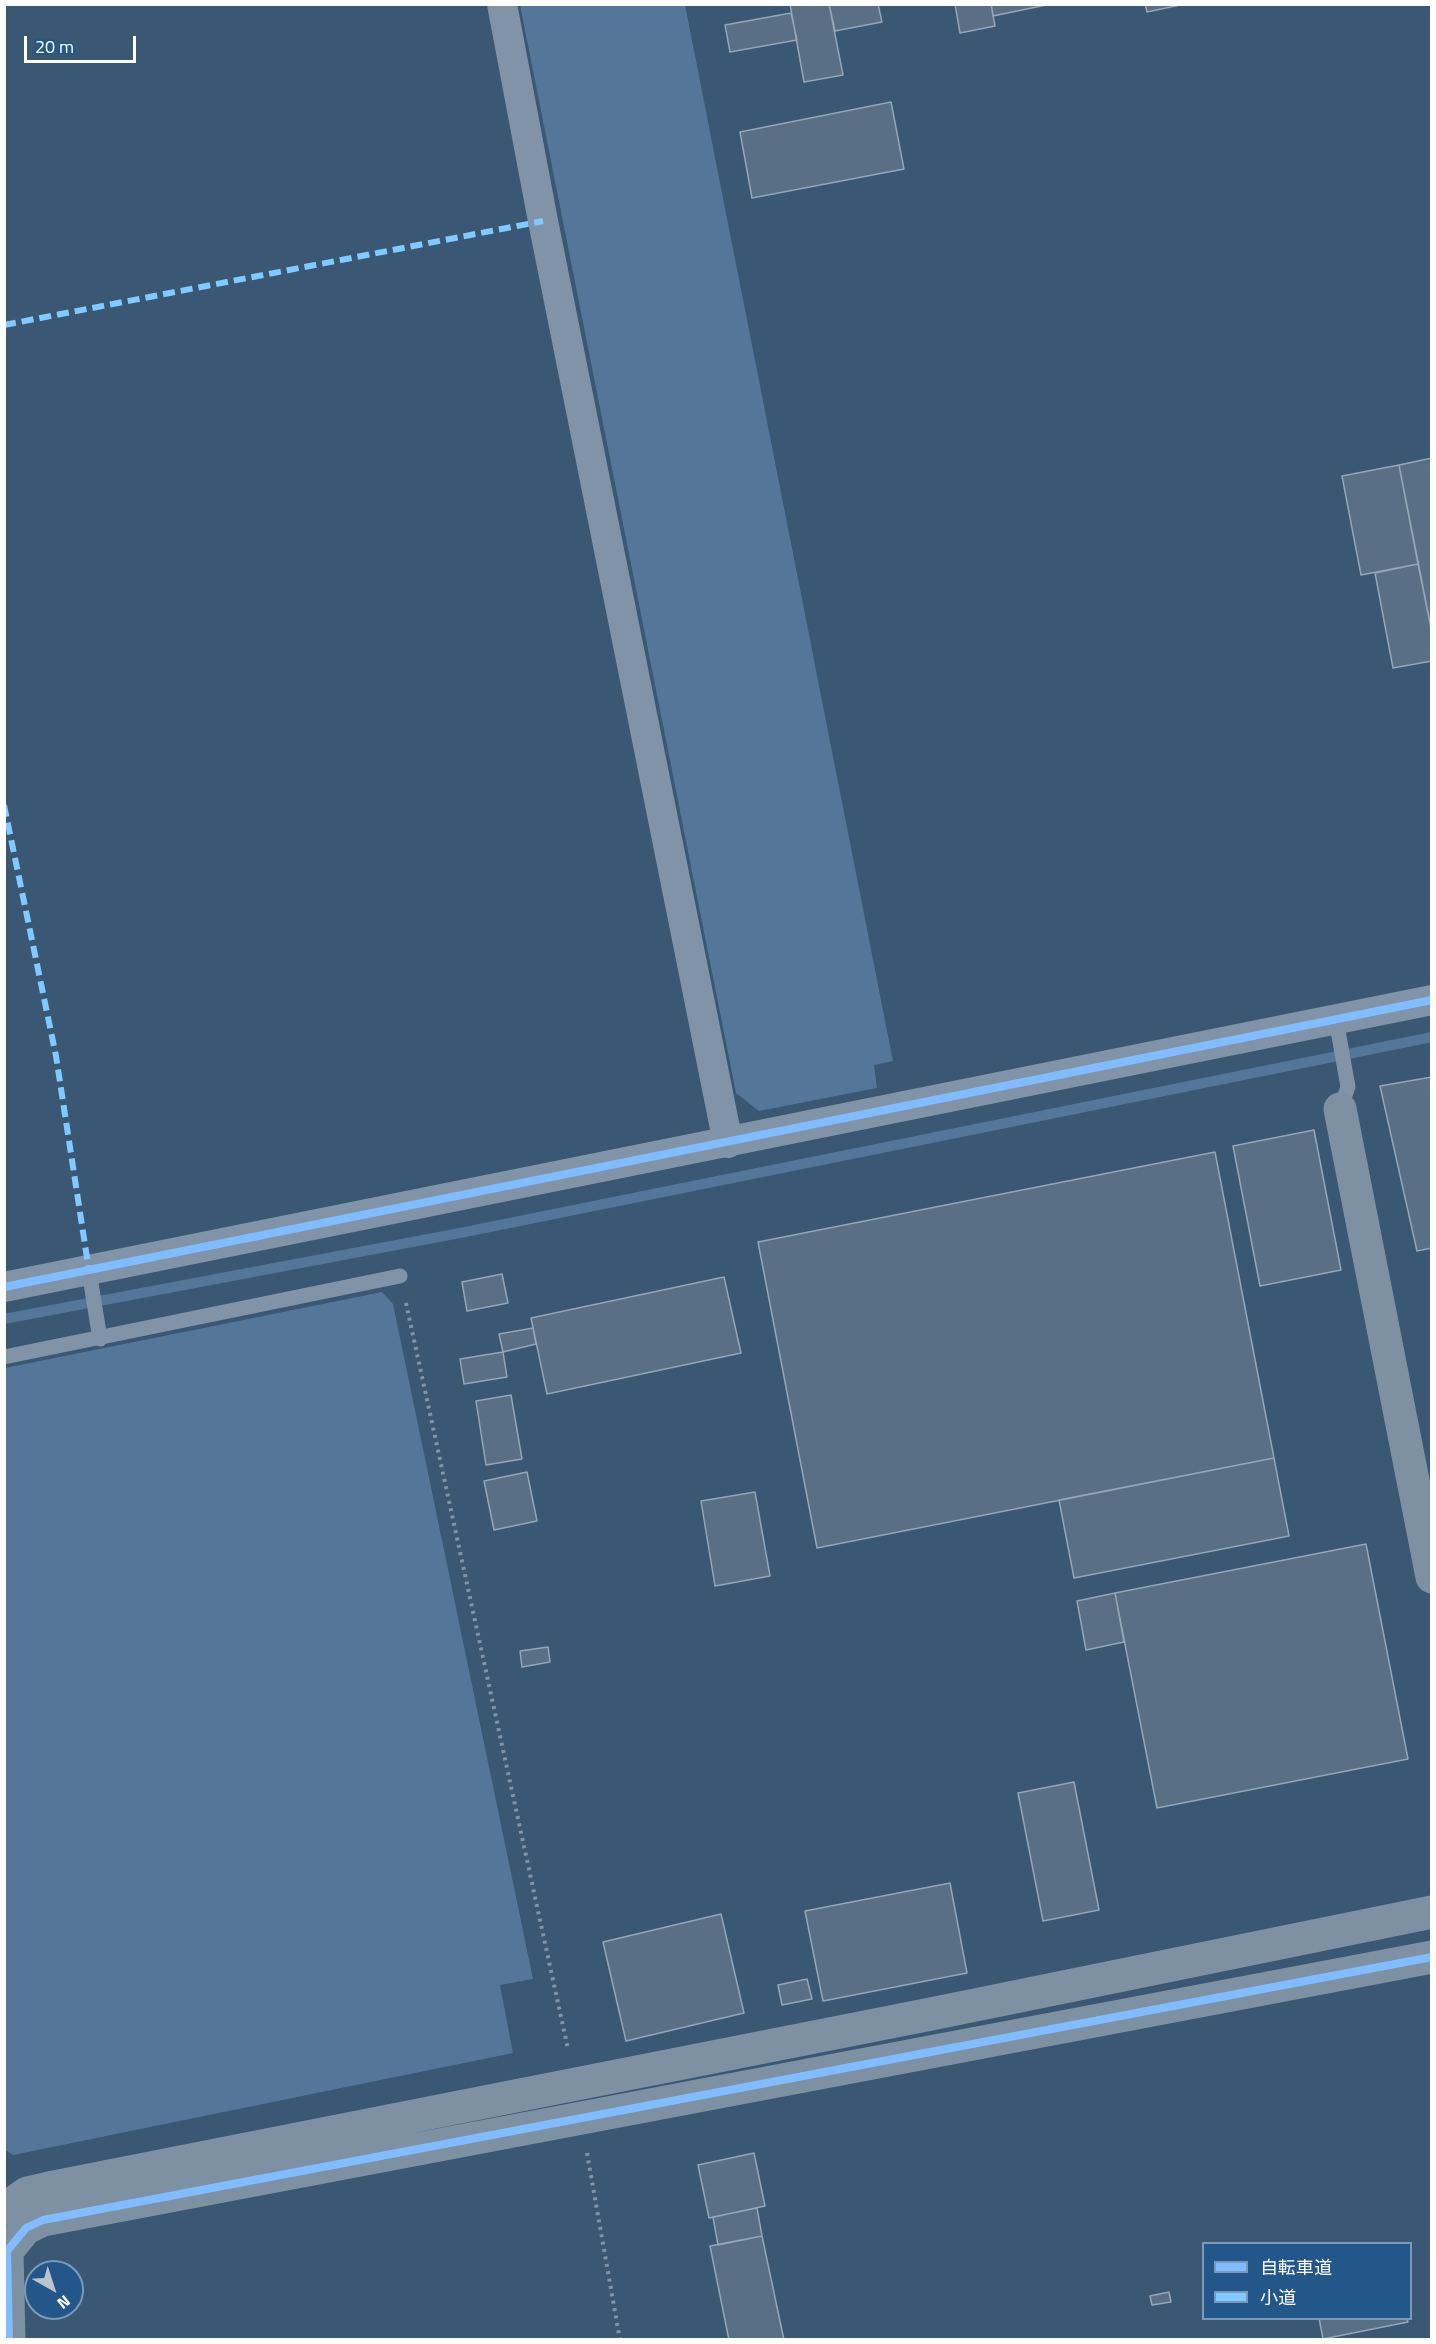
<!DOCTYPE html>
<html>
<head>
<meta charset="utf-8">
<style>
  body { margin:0 }
  #map { position:relative; width:1436px; height:2344px; overflow:hidden; background:#3a5773; font-family:"Titillium Web","Noto Sans JP",sans-serif }
  canvas { display:block }
  .frame { position:absolute; inset:0; border:6px solid #fff; pointer-events:none }
  .legend { position:absolute; left:1202px; top:2242px; width:210px; height:78px; box-sizing:border-box; background:#23578a; border:2px solid #7b9ab9; margin:0; padding:8px 10px; list-style:none; font-size:18px; color:#fff }
  .legend li { display:flex; align-items:center; gap:12px; height:30px }
  .legend b { width:30px; border:2px solid #7b9ab9 }
  .north { position:absolute; left:24px; top:2260px; width:60px; height:60px; box-sizing:border-box; background:#23578a; border:2px solid #7b9ab9; border-radius:50%; rotate:141deg; font-size:16px; font-weight:700; line-height:24px; text-align:center; color:#fff }
  .north::after { content:''; display:block; margin:auto; width:21px; height:27px; background:#bac4ce; clip-path:polygon(50% 0,100% 100%,50% 72%,0 100%) }
  .scale { position:absolute; left:24px; top:36px; width:112px; height:27px; box-sizing:border-box; border:3px solid #fff; border-top:0; padding-left:8px; font-size:18px; line-height:21px; white-space:nowrap; color:#fff; -webkit-text-stroke:4px #23578a; paint-order:stroke }
</style>
</head>
<body>
<div id="map">
<canvas width="1436" height="2344"></canvas>
<div class="frame"></div>
<ul class="legend">
<li><b style="height:8px;background:#80bcff"></b>自転車道</li>
<li><b style="height:8px;background:#80caff"></b>小道</li>
</ul>
<div class="north">N</div>
<div class="scale">20 m</div>
</div>
<script>
const ctx = document.querySelector('canvas').getContext('2d');
ctx.lineJoin = 'round';
function paint(path, color) { ctx.fillStyle = color; ctx.fill(path, 'evenodd'); }
const shape = rows => new Path2D(rows.map(r => 'M' + r).join(''));
function strokePath(path, color, width, dash) { ctx.strokeStyle = color; ctx.lineWidth = width; ctx.lineCap = dash ? 'butt' : 'round'; ctx.setLineDash(dash || []); ctx.stroke(path); }
paint(shape([
  [520,5,685,5,893,1061,874,1065,877,1088,759,1111,736,1093],
  [382,1292,393,1304,533,1979,500,1985,513,2053,13,2155,4,2149,5,1368]
]), '#537699');
strokePath(shape([
  [4,1319,460,1233,1432,1037]
]), '#537699', 10);
const building = shape([
  [790,4,829,4,843,75,804,82,790,4],
  [829,4,878,4,882,22,835,31,829,4],
  [955,4,991,4,995,26,960,33,955,4],
  [991,4,1051,4,993,16,991,4],
  [1145,4,1185,4,1147,12,1145,4],
  [791,13,797,40,730,52,725,25,791,13],
  [891,102,904,169,752,198,740,132,891,102],
  [1432,458,1432,633,1399,465,1432,458],
  [1399,465,1418,564,1361,575,1342,476,1399,465],
  [1418,564,1432,633,1432,661,1393,668,1375,573,1418,564],
  [1432,1077,1432,1248,1417,1251,1380,1086,1432,1077],
  [1314,1130,1341,1270,1260,1286,1233,1146,1314,1130],
  [1215,1152,1274,1458,817,1548,758,1242,1215,1152],
  [502,1274,508,1303,467,1311,462,1282,502,1274],
  [724,1277,741,1353,547,1394,531,1318,724,1277],
  [533,1328,536,1344,503,1352,499,1334,533,1328],
  [503,1352,507,1377,464,1384,460,1359,503,1352],
  [511,1395,522,1459,486,1465,476,1401,511,1395],
  [1274,1458,1289,1536,1074,1578,1059,1500,1274,1458],
  [527,1472,537,1521,494,1530,484,1481,527,1472],
  [755,1492,770,1576,715,1586,701,1501,755,1492],
  [1366,1544,1408,1759,1157,1808,1115,1593,1366,1544],
  [1115,1593,1124,1642,1086,1650,1077,1601,1115,1593],
  [548,1647,550,1662,522,1667,520,1651,548,1647],
  [1074,1782,1099,1910,1043,1921,1018,1793,1074,1782],
  [950,1883,967,1973,823,2001,805,1911,950,1883],
  [721,1914,744,2013,626,2041,603,1942,721,1914],
  [807,1979,812,1999,782,2005,778,1985,807,1979],
  [754,2153,765,2206,709,2218,698,2165,754,2153],
  [757,2208,762,2236,718,2245,713,2217,757,2208],
  [762,2236,784,2340,729,2340,710,2246,762,2236],
  [1169,2292,1171,2302,1152,2305,1150,2296,1169,2292],
  [1319,2318,1407,2318,1408,2322,1323,2339,1319,2318]
]);
paint(building, '#586f85');
strokePath(building, '#95a6b6', 1.5);
strokePath(shape([
  [406,1303,568,2049],
  [587,2153,620,2340]
]), '#8194a7', 4, [3, 4.5]);
strokePath(shape([
  [1336,1019,1348,1087,1340,1109],
  [89,1271,100,1339],
  [4,1357,400,1276]
]), '#8194a7', 15);
strokePath(shape([
  [502,4,543,221,728,1143],
  [4,1287,1432,1000]
]), '#8194a7', 30);
strokePath(shape([
  [1340,1109,1432,1577],
  [4,2209,27,2193,49,2188,931,2014,1432,1912],
  [9,2340,7,2251,26,2228,43,2220,1432,1957]
]), '#7d91a3', 33);
strokePath(shape([
  [4,325,543,221],
  [4,805,56,1056,89,1271]
]), '#80caff', 6, [12, 6]);
strokePath(shape([
  [4,1287,1432,1000],
  [9,2340,7,2251,26,2228,43,2220,1432,1957]
]), '#80bcff', 8);
</script>
</body>
</html>
